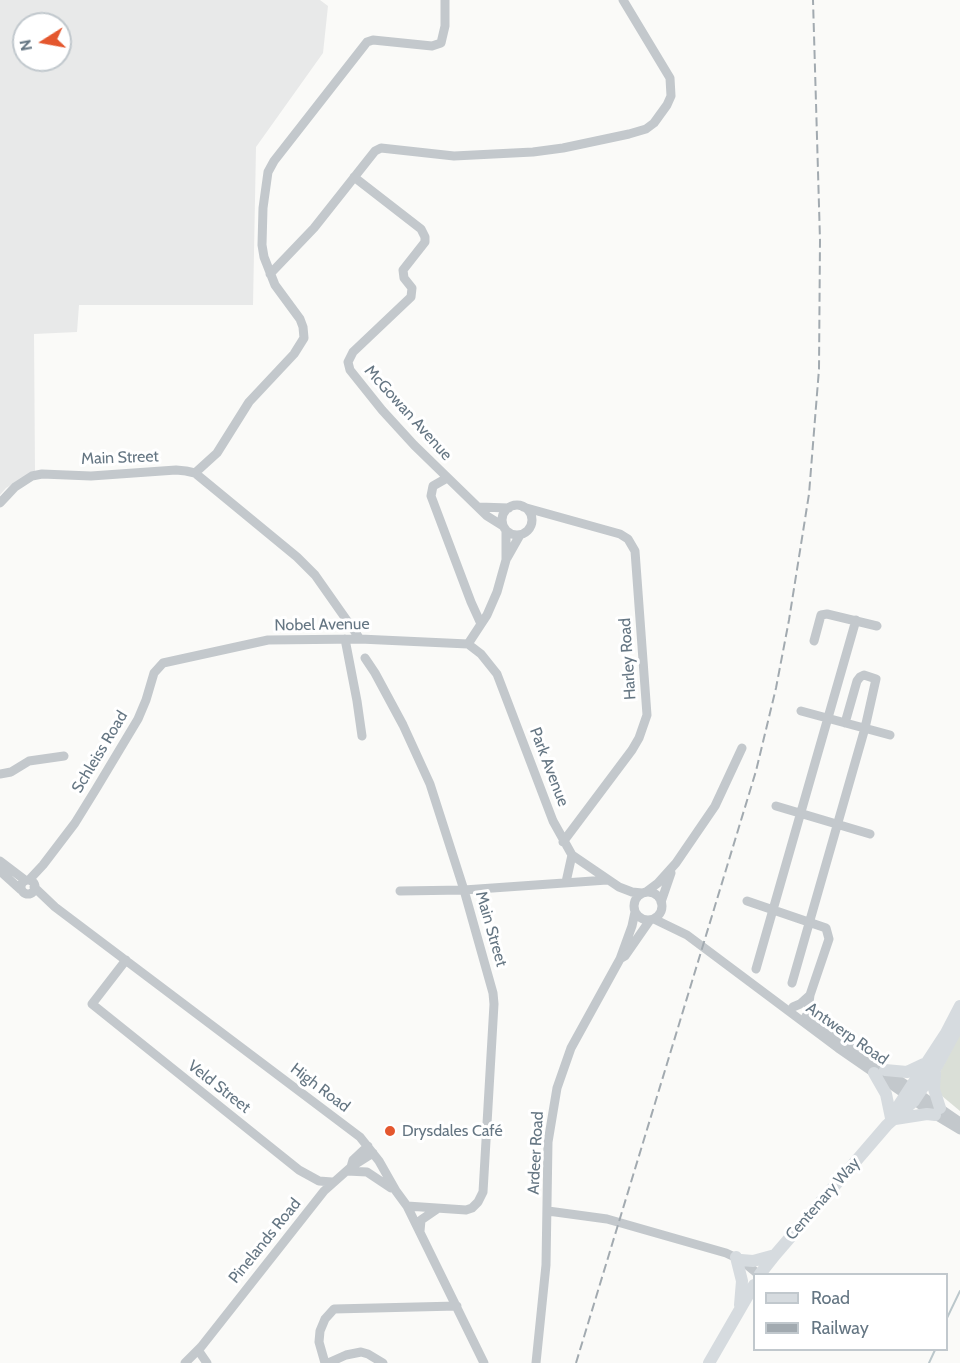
<!DOCTYPE html>
<html>
<head>
<meta charset="utf-8">
<style>
  body { margin:0 }
  #map { position:relative; width:960px; height:1363px; overflow:hidden; background:#fafaf8; font-family:Cabin,sans-serif }
  canvas { display:block }
  .legend { position:absolute; left:753px; top:1273px; width:195px; height:78px; box-sizing:border-box; background:#fff; border:2px solid #c1c8cd; margin:0; padding:8px 10px; list-style:none; font-size:18px; color:#657683 }
  .legend li { display:flex; align-items:center; gap:12px; height:30px }
  .legend b { width:30px; border:2px solid #c1c8cd }
  .north { position:absolute; left:12px; top:12px; width:60px; height:60px; box-sizing:border-box; background:#fff; border:2px solid #c1c8cd; border-radius:50%; rotate:259deg; font-size:16px; font-weight:700; line-height:24px; text-align:center; color:#657683 }
  .north::after { content:''; display:block; margin:auto; width:21px; height:27px; background:#e4572e; clip-path:polygon(50% 0,100% 100%,50% 72%,0 100%) }
</style>
</head>
<body>
<div id="map">
<canvas width="960" height="1363"></canvas>
<ul class="legend">
<li><b style="height:8px;background:#d6dbdf"></b>Road</li>
<li><b style="height:8px;background:#a2aab0"></b>Railway</li>
</ul>
<div class="north">N</div>
</div>
<script>
const ctx = document.querySelector('canvas').getContext('2d');
ctx.lineJoin = 'round';
function paint(path, color) { ctx.fillStyle = color; ctx.fill(path, 'evenodd'); }
const shape = rows => new Path2D(rows.map(r => 'M' + r).join(''));
function strokePath(path, color, width, dash) { ctx.strokeStyle = color; ctx.lineWidth = width; ctx.lineCap = dash ? 'butt' : 'round'; ctx.setLineDash(dash || []); ctx.stroke(path); }
function write(font, color, halo, rows, align = 'center') {
  ctx.font = font + ' Cabin,sans-serif'; ctx.lineWidth = 6; ctx.setLineDash([]); ctx.textBaseline = 'middle'; ctx.strokeStyle = halo; ctx.fillStyle = color; for (const [text, x, y, turn = 0] of rows) {
    ctx.save(); ctx.translate(x, y); ctx.rotate((+turn || 0) * Math.PI / 180); ctx.textAlign = isNaN(turn) ? turn : align; if (halo) ctx.strokeText(text, 0, 0); ctx.fillText(text, 0, 0); ctx.restore();
  }
}
paint(shape([
  [0,0,320,0,328,6,323,53,256,147,253,305,79,305,77,332,34,334,35,471,6,488,0,495],
  [24,24,60,24,60,60,24,60]
]), '#e8e9e9');
paint(shape([
  [960,1034,960,1111,942,1096,938,1087,939,1074]
]), '#dadfd7');
strokePath(shape([
  [946,1320,960,1291],
  [929,1363,935,1350]
]), '#bbc7cb', 2);
strokePath(shape([
  [354,177,421,229,425,237,425,242,403,270,404,278,412,288,411,297,353,352,348,362,350,370,382,410,414,445,487,516,503,526],
  [270,274,314,228,375,151,381,148,454,156,533,152,563,148,629,134,646,129,654,123,667,105,671,96,670,78,623,0],
  [195,473,217,453,249,402,294,354,304,338,303,327,300,319,275,285,264,257,262,245,263,208,268,172,274,161,367,42,373,40,432,46,441,43,445,26,445,0],
  [447,478,433,486,431,496,471,602,481,624],
  [0,503,15,487,32,476,42,474,91,476,176,470,186,471,195,473,297,557,315,575,360,639],
  '502 520a15 15 0 1 1 30 0a15 15 0 1 1-30 0Z',
  [479,507,509,508],
  [523,507,620,534,628,539,635,551,647,715,639,738,632,750,563,842],
  [507,558,520,535],
  [345,639,357,701,362,736],
  [814,641,821,615,827,614,877,626],
  [468,644,481,654,497,674,553,821,572,855,619,887,632,892,642,893],
  [468,644,487,615,497,592,506,560,506,531],
  [365,658,375,673,403,725,430,784,464,890,493,993,494,1004,483,1192,478,1202,472,1208,466,1210,407,1206],
  [801,711,890,735],
  [0,774,11,772,29,761,64,756],
  [776,806,870,834],
  [0,861,25,880],
  [0,871,21,890],
  [29,880,43,865,75,823,96,789,138,719,146,700,154,673,163,663,268,640,360,639,468,644],
  '21 887a7 7 0 1 1 14 0a7 7 0 1 1-14 0Z',
  [566,882,572,855],
  [34,887,55,907,360,1137,379,1161,396,1191,407,1206,484,1363],
  [400,891,464,890,607,880],
  '634 906a14 14 0 1 1 28 0a14 14 0 1 1-28 0Z',
  [646,892,658,883,676,863,715,806,742,748],
  [747,901,826,928,829,939,810,995,807,1018],
  [661,902,671,873],
  [654,919,687,935,838,1048,935,1115,960,1130],
  [620,959,625,956,650,920],
  [126,960,92,1004,299,1170,319,1181,332,1182],
  [756,969,856,620],
  [792,983,865,728,876,679,864,675,860,677,857,681,845,723],
  [793,1007,800,1004,810,995],
  [806,1016,960,1122],
  [351,1167,353,1160,368,1146],
  [347,1171,367,1172,391,1188],
  [548,1211,607,1219,726,1253,741,1260,758,1274],
  [420,1231,421,1220,437,1209],
  [198,1350,207,1363],
  [185,1363,201,1347,324,1191,351,1167,373,1153],
  [325,1363,319,1342,320,1331,325,1319,334,1309,457,1306],
  [328,1363,346,1355,361,1352,368,1354,383,1363],
  [536,1363,546,1265,548,1142,557,1088,571,1048,620,959,632,926,635,912]
]), '#c3c8cc', 9);
strokePath(shape([
  [885,1070,907,1072,924,1064],
  [874,1073,886,1094,891,1118],
  [935,1073,934,1089,940,1108],
  [893,1114,946,1033,960,1006],
  [895,1119,927,1114,935,1115],
  [736,1257,742,1281,740,1305],
  [741,1260,753,1261,775,1255],
  [760,1274,775,1255,887,1125,914,1101,937,1066,960,1023],
  [709,1363,754,1285]
]), '#d6dbdf', 12);
strokePath(shape([
  [576,1363,756,771,776,688,789,620,809,494,819,369,820,240,813,0]
]), '#a2aab0', 2, [9, 4.5]);
for (const [x, y, r, color] of [
  [390,1131,6,"#e4572e"]
]) { const dot = new Path2D(); dot.arc(x, y, r, 0, 2 * Math.PI); ctx.fillStyle = color; ctx.fill(dot); strokePath(dot, '#fff', 2); }
write('16px', '#657683', '#fff', [
  ["McGowan Avenue",408,413,48],
  ["Main Street",120,458,-2],
  ["Nobel Avenue",322,625,-1],
  ["Harley Road",628,659,-94],
  ["Schleiss Road",100,752,-59],
  ["Park Avenue",549,767,69],
  ["Main Street",491,929,74],
  ["Antwerp Road",847,1034,35],
  ["Veld Street",219,1087,38],
  ["High Road",320,1088,37],
  ["Ardeer Road",536,1153,-87],
  ["Centenary Way",823,1199,-49],
  ["Pinelands Road",265,1241,-51]
]);
write('16px', '#657683', '#fff', [
  ["Drysdales Café",402,1131]
], 'left');
</script>
</body>
</html>
